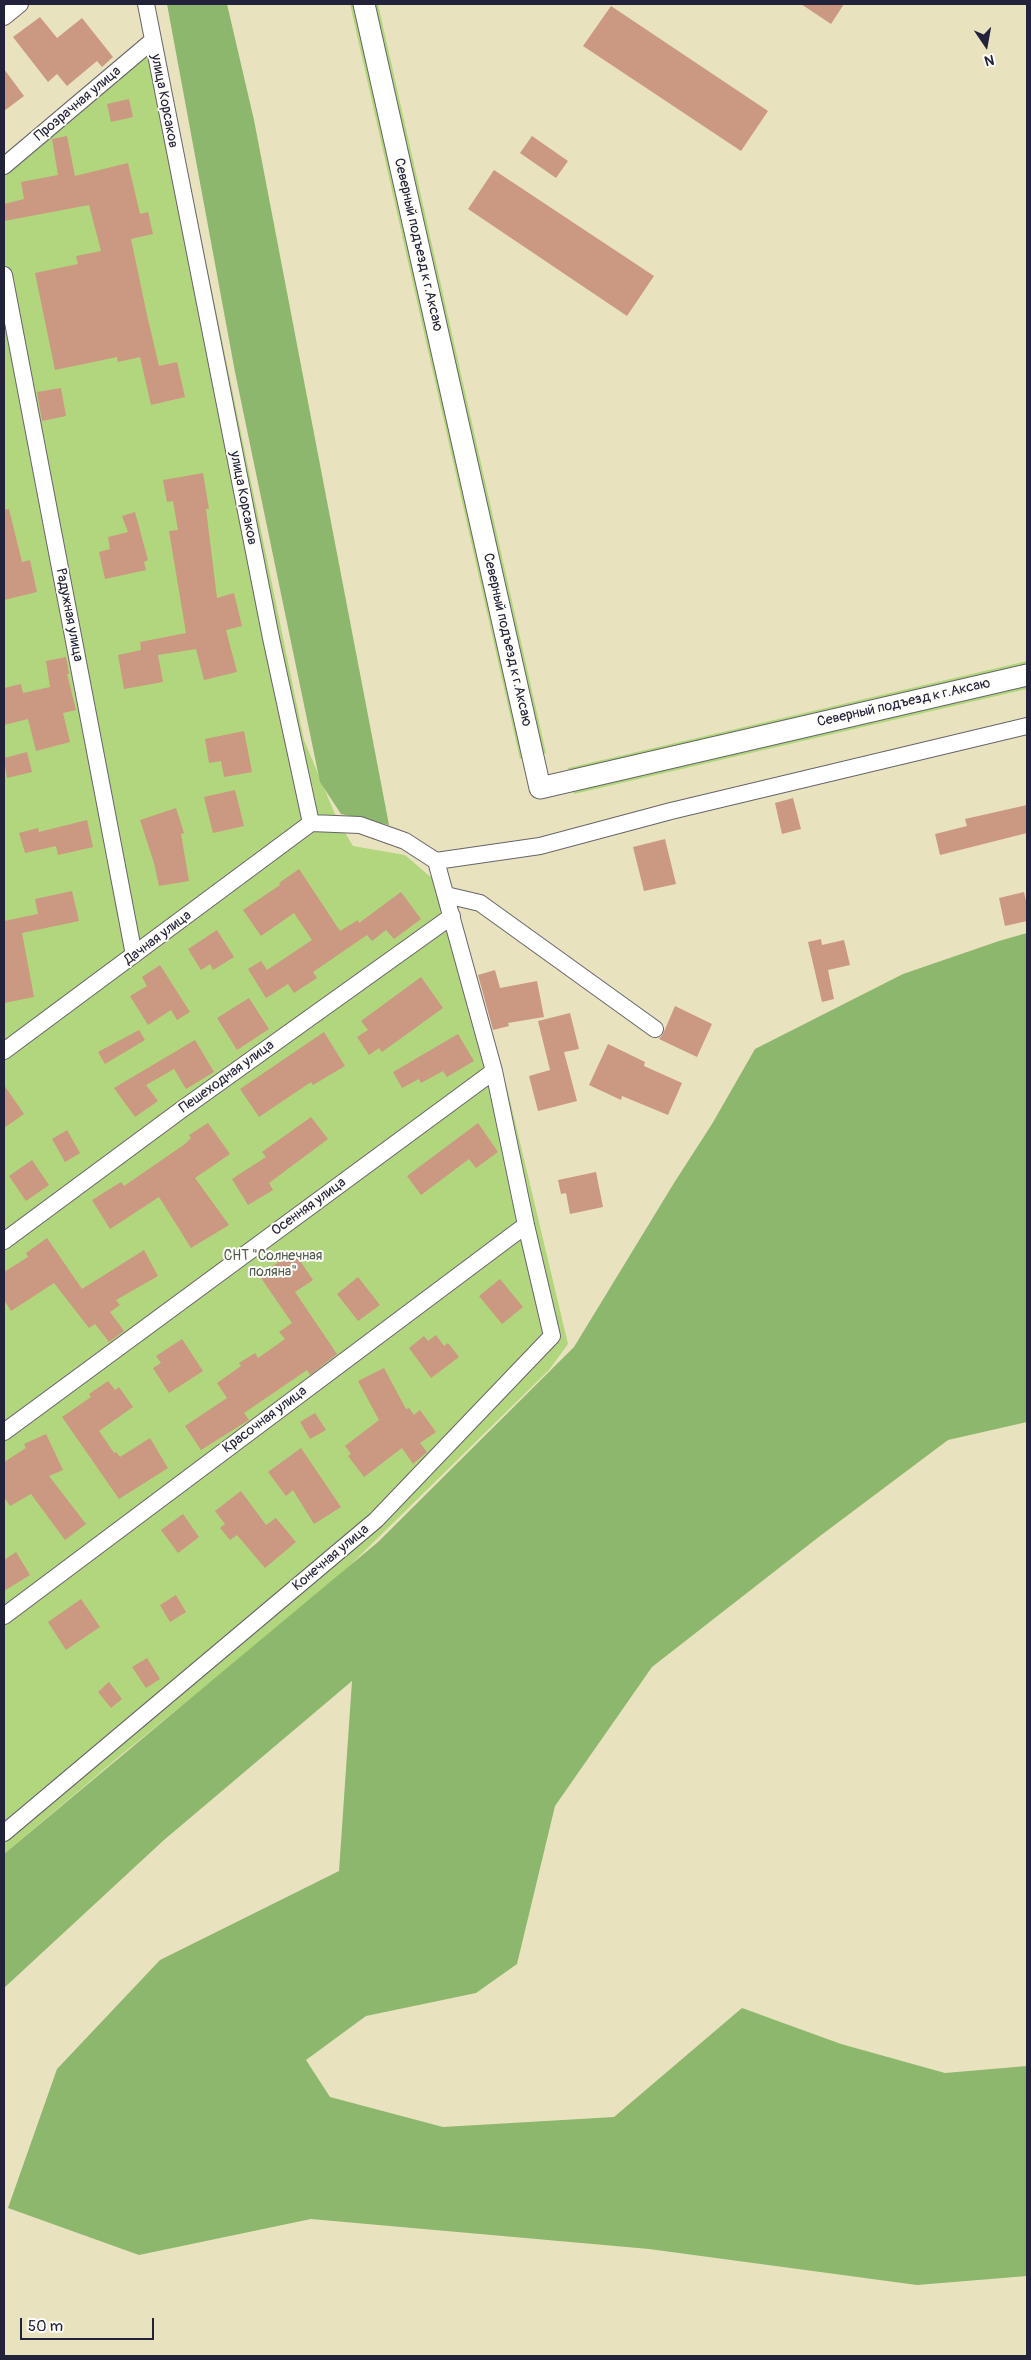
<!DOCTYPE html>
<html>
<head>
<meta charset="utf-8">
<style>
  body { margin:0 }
  #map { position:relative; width:1031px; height:2360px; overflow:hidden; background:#e9e2bf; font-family:Pangolin,sans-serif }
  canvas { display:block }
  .frame { position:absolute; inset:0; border:5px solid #22223b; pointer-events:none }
  .north { position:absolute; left:961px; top:20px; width:50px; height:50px; -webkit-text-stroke:4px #fdfcf7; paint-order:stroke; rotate:168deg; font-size:14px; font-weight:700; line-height:20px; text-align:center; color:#22223b }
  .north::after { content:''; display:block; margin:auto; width:18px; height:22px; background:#22223b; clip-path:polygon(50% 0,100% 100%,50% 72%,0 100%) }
  .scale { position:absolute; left:20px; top:2318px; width:134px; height:22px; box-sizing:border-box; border:2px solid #22223b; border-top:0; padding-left:6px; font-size:15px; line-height:18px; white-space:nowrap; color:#22223b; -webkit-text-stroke:4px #fdfcf7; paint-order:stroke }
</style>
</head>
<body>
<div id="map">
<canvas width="1031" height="2360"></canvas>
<div class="frame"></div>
<div class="north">N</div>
<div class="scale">50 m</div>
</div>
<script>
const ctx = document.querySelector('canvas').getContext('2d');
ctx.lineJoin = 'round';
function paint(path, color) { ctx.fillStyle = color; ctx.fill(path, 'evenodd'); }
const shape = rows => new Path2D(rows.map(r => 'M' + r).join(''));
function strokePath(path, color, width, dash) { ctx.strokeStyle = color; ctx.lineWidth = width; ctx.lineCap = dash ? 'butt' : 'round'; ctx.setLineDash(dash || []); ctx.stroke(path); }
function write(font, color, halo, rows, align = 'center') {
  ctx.font = font + ' Pangolin,sans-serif'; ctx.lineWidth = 4; ctx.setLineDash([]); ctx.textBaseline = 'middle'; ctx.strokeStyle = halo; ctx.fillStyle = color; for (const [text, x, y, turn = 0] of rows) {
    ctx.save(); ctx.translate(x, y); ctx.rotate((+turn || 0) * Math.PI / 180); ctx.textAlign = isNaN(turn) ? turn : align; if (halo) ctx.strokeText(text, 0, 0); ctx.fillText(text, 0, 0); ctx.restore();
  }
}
paint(shape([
  [350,4,356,4,525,758,520,759],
  [372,4,378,4,546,753,540,755],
  [158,28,304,740,337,819,353,846,405,855,454,897,467,953,485,1007,508,1092,568,1344,549,1370,329,1586,121,1755,4,1854,4,154],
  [1027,661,1027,667,569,773,568,768],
  [1027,683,1027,689,574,794,573,789]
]), '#b2d67e');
paint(shape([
  [167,4,227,4,254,120,389,825,341,814,320,782,235,372],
  [1027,933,1027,1422,948,1440,820,1536,652,1667,555,1806,517,1964,476,1993,366,2016,306,2060,330,2097,443,2127,614,2117,742,2008,841,2044,945,2073,1027,2066,1027,2276,917,2285,649,2249,311,2219,139,2255,8,2208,57,2069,160,1960,339,1871,352,1681,164,1840,4,1988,4,1854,378,1542,574,1347,674,1183,712,1124,755,1049,903,974,999,941]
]), '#8db76d');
paint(shape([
  [801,4,844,4,831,24],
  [611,6,768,111,741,151,583,46],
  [40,17,57,38,82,18,113,57,102,67,97,61,67,86,57,74,48,82,13,37],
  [4,69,24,96,4,111],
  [129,99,133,117,111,122,107,104],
  [67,136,75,176,128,163,140,214,148,212,153,234,131,239,147,315,159,366,177,362,185,397,151,405,140,357,118,362,117,357,55,370,35,273,78,264,76,256,101,251,89,205,4,221,4,204,24,199,21,182,58,175,52,139],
  [532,136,568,161,556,178,520,153],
  [494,170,654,276,627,316,468,209],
  [61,388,66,416,42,421,37,392],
  [203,473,209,509,206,509,217,598,234,593,242,626,226,630,237,672,204,680,196,649,158,655,163,682,124,689,118,655,141,650,140,642,186,633,169,531,178,530,173,501,167,502,163,480],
  [9,509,22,562,30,560,37,592,4,600,4,510],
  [135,512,148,560,144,562,146,570,105,579,99,552,110,549,108,537,128,532,122,516],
  [66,657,69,674,67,674,76,710,63,713,70,742,36,751,28,719,4,725,4,688,21,684,23,693,50,687,46,661],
  [244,731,252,772,224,777,221,761,209,763,205,739],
  [27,752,32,772,7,778,4,758],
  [235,790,244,826,213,833,204,797],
  [793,798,801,829,782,834,775,803],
  [1027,805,1027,833,940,855,935,834,967,826,965,819],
  [176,808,184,833,181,834,189,881,159,886,154,863,140,820],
  [87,820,93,847,58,855,56,846,25,853,19,833,38,828,39,832],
  [665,839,676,884,644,891,633,847],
  [299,869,340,931,358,920,359,923,401,892,421,919,394,939,386,930,372,941,367,935,313,972,317,978,294,993,288,984,266,998,248,969,261,961,267,970,312,940,294,913,261,936,243,910,280,885,279,883],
  [72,891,79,921,22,933,34,997,4,1003,4,921,38,914,35,899],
  [1024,892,1027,905,1027,921,1005,926,999,898],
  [217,930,234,957,213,970,210,964,201,970,188,949],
  [821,939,822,945,844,940,850,965,828,970,834,999,822,1002,808,942],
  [160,965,190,1012,177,1020,171,1010,148,1025,130,996,147,986,142,977],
  [495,970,500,988,537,981,544,1017,508,1023,509,1026,493,1030,478,975],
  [421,977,443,1008,382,1052,379,1048,369,1055,357,1037,368,1030,361,1021],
  [249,998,269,1029,237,1050,217,1018],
  [675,1006,712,1024,697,1057,659,1039,663,1034],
  [570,1013,579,1049,564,1052,577,1101,538,1111,529,1076,550,1070,538,1021],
  [139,1030,145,1040,105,1064,98,1052],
  [324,1032,345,1066,313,1085,311,1082,259,1117,240,1089],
  [458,1034,474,1061,447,1077,443,1071,421,1083,419,1079,402,1088,393,1072],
  [195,1040,214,1072,186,1089,174,1069,146,1085,158,1101,135,1117,114,1088],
  [608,1044,645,1062,644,1066,682,1083,668,1115,622,1096,621,1100,589,1085],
  [4,1085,24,1114,4,1128],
  [311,1117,328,1139,269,1183,273,1190,248,1205,232,1179,266,1157,262,1152],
  [208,1123,230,1154,195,1178,229,1225,191,1248,159,1197,110,1229,92,1200,121,1182,124,1186,185,1144,191,1138,189,1135],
  [478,1123,498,1152,476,1168,469,1159,421,1195,407,1176],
  [67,1130,80,1153,65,1162,52,1139],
  [32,1160,49,1185,26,1201,9,1176],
  [596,1172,603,1207,570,1214,566,1193,561,1194,558,1180],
  [47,1238,82,1289,144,1250,158,1276,116,1300,120,1305,110,1312,124,1331,109,1342,95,1324,89,1328,54,1283,11,1311,4,1300,4,1272,28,1257,26,1253],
  [294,1252,313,1280,295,1292,337,1354,310,1375,307,1370,244,1413,249,1420,201,1450,185,1426,227,1398,217,1383,241,1366,239,1363,255,1353,258,1358,285,1339,279,1332,292,1323,259,1275],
  [358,1277,380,1305,358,1321,337,1294],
  [500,1279,523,1307,502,1324,479,1296],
  [436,1335,444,1346,448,1343,459,1357,431,1378,409,1348,424,1336,428,1341],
  [182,1339,203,1371,169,1393,153,1368,161,1363,156,1356],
  [384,1368,406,1409,409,1408,414,1415,420,1410,436,1432,420,1443,427,1452,413,1464,402,1448,364,1477,348,1456,351,1454,345,1446,379,1420,358,1381],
  [108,1381,115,1390,119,1387,133,1407,99,1431,114,1453,116,1452,120,1457,150,1438,168,1468,119,1499,62,1417,91,1397,89,1394],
  [315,1413,326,1430,310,1439,300,1422],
  [46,1434,63,1470,49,1476,86,1524,65,1540,31,1494,10,1506,4,1497,4,1462,26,1448,24,1444],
  [301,1448,341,1507,314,1524,293,1490,286,1496,268,1472],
  [241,1491,266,1525,276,1518,296,1542,265,1568,237,1535,230,1540,220,1528,225,1524,215,1511],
  [183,1514,199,1537,178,1553,161,1530],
  [16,1552,30,1575,4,1591,4,1560],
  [176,1595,186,1612,170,1622,160,1605],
  [81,1599,100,1627,66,1650,48,1622],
  [147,1658,160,1679,146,1688,132,1667],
  [109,1682,122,1699,111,1708,98,1692]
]), '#cb9882');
const minor = shape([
  [146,4,271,638,311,823,360,825,405,841,436,861],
  [4,17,20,4],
  [4,166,152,41],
  [4,275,134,955],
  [436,861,540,846,671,811,1027,726],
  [446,895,480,903,655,1029],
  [4,1051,311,823],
  [4,1241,181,1110,452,916],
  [4,1432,494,1071],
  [4,1616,526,1225],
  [4,1833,376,1520,552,1336,526,1225,494,1071,436,861]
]);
const tertiary = shape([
  [364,4,540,788,1027,675]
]);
strokePath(minor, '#686569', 18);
strokePath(tertiary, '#686569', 23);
strokePath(minor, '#fff', 16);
strokePath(tertiary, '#fff', 21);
write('14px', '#22223b', '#fdfcf7', [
  ["улица Корсаков",164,101,79],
  ["Прозрачная улица",78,104,-40],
  ["Северный подъезд к г.Аксаю",418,245,77],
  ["улица Корсаков",243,498,79],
  ["Радужная улица",69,615,79],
  ["Северный подъезд к г.Аксаю",507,640,77],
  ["Северный подъезд к г.Аксаю",904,703,-13],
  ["Дачная улица",158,938,-37],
  ["Пешеходная улица",227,1077,-36],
  ["Осенняя улица",309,1207,-36],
  ["Красочная улица",265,1420,-37],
  ["Конечная улица",331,1558,-40]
]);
write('14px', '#4d584f', '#fdfcf7', [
  ["СНТ \"Солнечная",273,1256],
  ["поляна\"",273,1272]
]);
</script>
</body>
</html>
